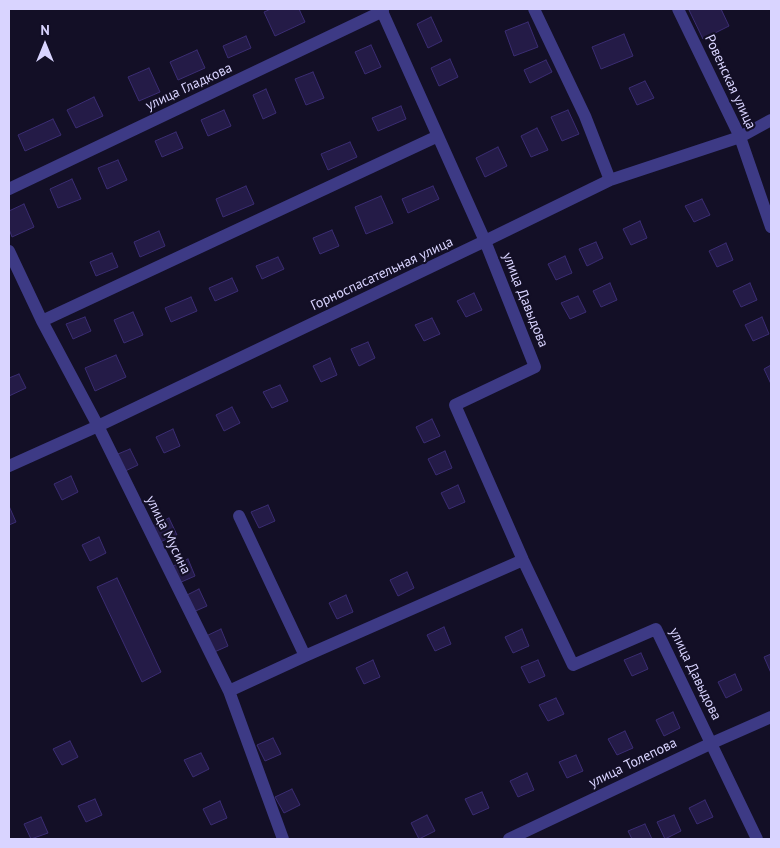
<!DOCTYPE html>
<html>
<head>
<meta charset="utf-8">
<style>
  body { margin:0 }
  #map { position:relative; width:780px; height:848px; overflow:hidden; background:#130f26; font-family:"PT Sans",sans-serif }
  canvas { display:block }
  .frame { position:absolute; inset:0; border:10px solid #d9d4ff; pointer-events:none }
  .north { position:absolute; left:20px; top:20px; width:50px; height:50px; -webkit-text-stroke:4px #130f26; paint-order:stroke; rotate:0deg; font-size:14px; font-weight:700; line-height:20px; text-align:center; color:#d9d4ff }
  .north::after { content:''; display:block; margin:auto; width:18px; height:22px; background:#d9d4ff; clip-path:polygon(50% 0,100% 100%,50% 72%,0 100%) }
</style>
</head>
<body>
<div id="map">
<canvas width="780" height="848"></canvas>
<div class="frame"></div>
<div class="north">N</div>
</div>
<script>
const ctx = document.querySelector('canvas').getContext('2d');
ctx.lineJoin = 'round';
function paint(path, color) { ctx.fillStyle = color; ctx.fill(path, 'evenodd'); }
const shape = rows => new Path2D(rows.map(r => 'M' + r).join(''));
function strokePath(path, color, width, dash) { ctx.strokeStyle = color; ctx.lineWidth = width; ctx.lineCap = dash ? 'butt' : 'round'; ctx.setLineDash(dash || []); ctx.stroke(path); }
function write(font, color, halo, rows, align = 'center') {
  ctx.font = font + ' "PT Sans",sans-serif'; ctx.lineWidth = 4.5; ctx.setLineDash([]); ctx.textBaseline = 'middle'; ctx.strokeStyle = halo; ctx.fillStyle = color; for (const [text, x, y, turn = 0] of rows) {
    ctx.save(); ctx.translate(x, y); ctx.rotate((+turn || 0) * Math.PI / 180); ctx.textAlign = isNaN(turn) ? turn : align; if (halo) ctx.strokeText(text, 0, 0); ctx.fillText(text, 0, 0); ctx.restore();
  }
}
const building = shape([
  [271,9,299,9,305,22,275,36,264,12,271,9],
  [692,9,721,9,729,26,703,39,689,10,692,9],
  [431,17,442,41,428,48,417,24,431,17],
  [528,22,538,47,514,56,505,31,528,22],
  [624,34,633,56,601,69,592,47,624,34],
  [246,36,251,48,228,58,223,46,246,36],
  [371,45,381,67,365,74,355,52,371,45],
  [197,50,205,68,178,80,170,62,197,50],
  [450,59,458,77,439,86,431,68,450,59],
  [546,60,552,72,530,83,524,70,546,60],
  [149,68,160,92,139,101,128,77,149,68],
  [313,72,324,98,306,105,295,79,313,72],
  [645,81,654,98,637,105,629,88,645,81],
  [266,89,276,113,263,119,253,95,266,89],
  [94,97,103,116,76,128,67,110,94,97],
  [401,106,406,119,378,131,372,118,401,106],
  [224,110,231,126,208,136,201,120,224,110],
  [568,110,579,134,562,141,551,117,568,110],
  [53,119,61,135,25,151,18,135,53,119],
  [537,128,548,150,531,157,521,136,537,128],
  [176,132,183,148,162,157,155,141,176,132],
  [350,142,357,157,328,170,321,154,350,142],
  [498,147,507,166,485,177,476,158,498,147],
  [118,160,127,180,107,189,98,168,118,160],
  [72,179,81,199,58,208,50,189,72,179],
  [246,186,254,204,223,217,216,199,246,186],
  [433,186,439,199,408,213,402,199,433,186],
  [381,196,393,223,366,234,355,207,381,196],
  [702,199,710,215,694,222,685,206,702,199],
  [24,204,34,227,12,237,9,229,9,211,24,204],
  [640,221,647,238,631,245,623,229,640,221],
  [332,230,339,246,320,254,313,238,332,230],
  [159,231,165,246,140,257,134,242,159,231],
  [596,242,603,258,587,266,579,249,596,242],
  [726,243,733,260,717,267,709,251,726,243],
  [112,253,118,267,96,276,90,262,112,253],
  [565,256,572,273,556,280,548,264,565,256],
  [278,257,284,269,262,279,256,266,278,257],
  [232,278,238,291,215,301,209,288,232,278],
  [610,283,617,300,601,307,593,291,610,283],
  [750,283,757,300,741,307,733,291,750,283],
  [474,293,482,310,466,317,457,301,474,293],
  [578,296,586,312,570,319,561,303,578,296],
  [191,297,197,311,171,322,165,308,191,297],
  [133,312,143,335,124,343,114,320,133,312],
  [85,317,91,331,73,339,66,324,85,317],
  [762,317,769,334,753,341,745,325,762,317],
  [432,318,440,334,424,341,415,325,432,318],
  [368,342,375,358,359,366,351,349,368,342],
  [116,355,126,377,95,391,85,368,116,355],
  [330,358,337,375,321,382,313,366,330,358],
  [771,365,771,384,764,369,771,365],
  [19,374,26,388,9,396,9,378,19,374],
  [280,385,288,401,272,408,263,392,280,385],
  [232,407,240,423,224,431,216,415,232,407],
  [432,419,440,436,424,443,416,427,432,419],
  [173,429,180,446,164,453,156,437,173,429],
  [130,449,138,465,121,473,113,456,130,449],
  [445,451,452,468,436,475,428,459,445,451],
  [71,476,78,492,62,500,54,484,71,476],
  [458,485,465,502,449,509,441,493,458,485],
  [268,505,275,521,259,528,251,512,268,505],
  [9,506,16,522,9,525,9,506],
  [169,518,177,535,160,542,152,526,169,518],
  [99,537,106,553,90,561,82,545,99,537],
  [188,559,195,576,179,583,171,567,188,559],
  [407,572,414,588,398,596,390,580,407,572],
  [117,578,161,672,142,682,97,587,117,578],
  [199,589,207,606,191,613,183,597,199,589],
  [346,595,353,612,337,619,329,603,346,595],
  [444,627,451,644,435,651,427,635,444,627],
  [221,629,228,646,212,653,204,637,221,629],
  [522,629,529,646,513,653,505,637,522,629],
  [641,653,648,669,632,676,624,660,641,653],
  [771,654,771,673,764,657,771,654],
  [373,660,380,677,364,684,356,668,373,660],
  [538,660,545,676,529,683,521,667,538,660],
  [735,674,742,690,726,698,718,682,735,674],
  [556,698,564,714,548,721,539,705,556,698],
  [673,712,680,728,664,736,656,720,673,712],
  [625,731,633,748,617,755,608,739,625,731],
  [273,738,281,754,265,761,257,745,273,738],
  [70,741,78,757,62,765,53,749,70,741],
  [201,753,209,769,193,777,184,760,201,753],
  [576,755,583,771,567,778,559,762,576,755],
  [527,773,534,790,518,797,510,781,527,773],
  [292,789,300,805,284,813,275,797,292,789],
  [482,792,489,808,473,815,465,799,482,792],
  [95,799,102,815,86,822,78,806,95,799],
  [705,800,713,817,697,824,689,808,705,800],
  [220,801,227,818,211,825,203,809,220,801],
  [427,815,435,831,419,839,411,823,427,815],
  [674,815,681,831,665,839,657,822,674,815],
  [41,817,48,833,31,839,24,824,41,817],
  [645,824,652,839,632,839,628,831,645,824]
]);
paint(building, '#241b47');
strokePath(building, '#3b2d73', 1);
strokePath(shape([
  [381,9,485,241,535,367,455,405,523,560,573,665,656,629,757,839],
  [534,9,585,116,610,180],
  [678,9,740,137,771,227],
  [9,189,383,11],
  [9,251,42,321,98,426,229,691,283,839],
  [42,321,438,136],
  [9,466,98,426,485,241,610,180,740,137,771,120],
  [239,516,305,656],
  [229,691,305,656,523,560],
  [509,839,712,743,771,717]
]), '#3d3a85', 12);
write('14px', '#d9d4ff', '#130f26', [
  ["Ровенская улица",730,82,65],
  ["улица Гладкова",189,87,-25],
  ["Горноспасательная улица",382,274,-25],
  ["улица Давыдова",525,300,68],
  ["улица Мусина",168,535,64],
  ["улица Давыдова",695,674,64],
  ["улица Толепова",633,763,-26]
]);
</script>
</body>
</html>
